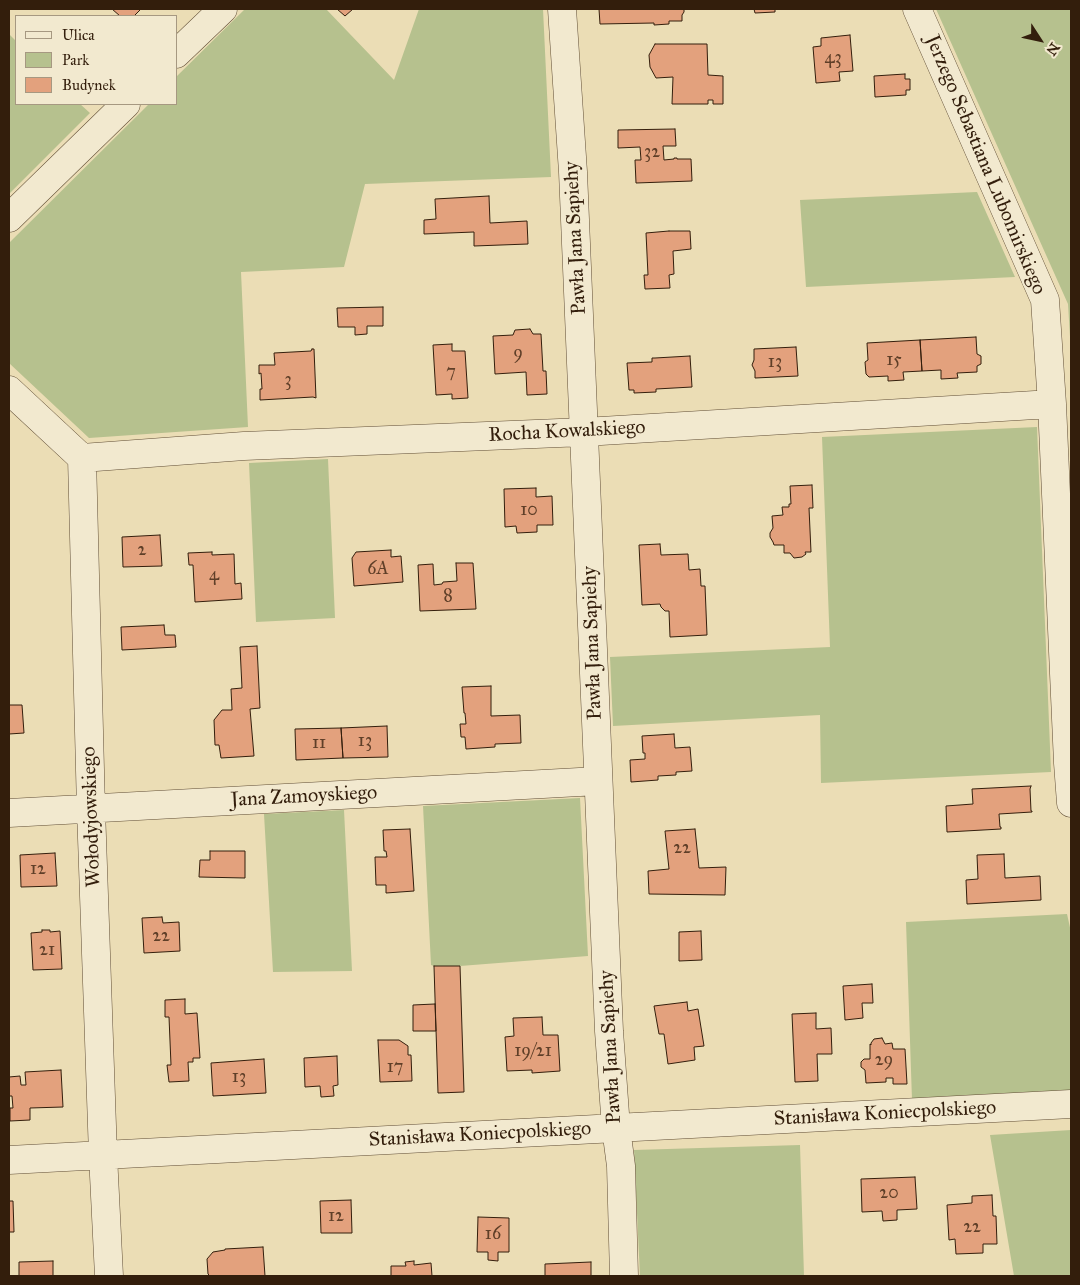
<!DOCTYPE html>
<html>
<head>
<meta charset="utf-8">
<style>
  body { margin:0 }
  #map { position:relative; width:1080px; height:1285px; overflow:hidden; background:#ebddb5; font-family:"IM FELL Great Primer",serif }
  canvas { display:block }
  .frame { position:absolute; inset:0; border:10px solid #331e0c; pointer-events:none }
  .legend { position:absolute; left:15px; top:15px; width:162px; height:90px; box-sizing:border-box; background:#f2e9cf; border:1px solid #a69881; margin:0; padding:6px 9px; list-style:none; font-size:15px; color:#331e0c }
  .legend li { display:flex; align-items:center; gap:10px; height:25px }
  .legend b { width:25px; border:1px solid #a69881 }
  .north { position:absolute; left:1015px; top:15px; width:50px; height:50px; -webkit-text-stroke:4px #f2e9cf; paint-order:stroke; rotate:125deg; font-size:14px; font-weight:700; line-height:20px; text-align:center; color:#331e0c }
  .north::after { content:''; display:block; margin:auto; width:18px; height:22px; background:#331e0c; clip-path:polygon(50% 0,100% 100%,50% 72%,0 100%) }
</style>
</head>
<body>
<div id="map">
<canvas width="1080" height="1285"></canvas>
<div class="frame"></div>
<ul class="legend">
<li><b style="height:6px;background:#f2e9cf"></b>Ulica</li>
<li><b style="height:14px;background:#b6c18e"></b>Park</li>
<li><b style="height:14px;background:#e3a17d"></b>Budynek</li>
</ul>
<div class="north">N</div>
</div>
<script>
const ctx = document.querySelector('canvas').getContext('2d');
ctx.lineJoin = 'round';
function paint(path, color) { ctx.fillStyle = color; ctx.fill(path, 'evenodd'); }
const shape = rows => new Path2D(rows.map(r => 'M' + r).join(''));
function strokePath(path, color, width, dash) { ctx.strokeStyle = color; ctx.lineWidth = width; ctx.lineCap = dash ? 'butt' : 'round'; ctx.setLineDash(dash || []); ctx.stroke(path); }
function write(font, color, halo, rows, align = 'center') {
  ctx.font = font + ' "IM FELL Great Primer",serif'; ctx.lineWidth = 4; ctx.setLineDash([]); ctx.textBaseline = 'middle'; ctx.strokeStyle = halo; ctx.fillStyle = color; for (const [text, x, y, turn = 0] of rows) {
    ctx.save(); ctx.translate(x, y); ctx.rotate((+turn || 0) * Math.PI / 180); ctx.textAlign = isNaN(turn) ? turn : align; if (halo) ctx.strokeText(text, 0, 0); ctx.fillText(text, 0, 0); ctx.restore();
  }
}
paint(shape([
  [245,9,326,9,394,80,419,9,543,9,551,177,365,184,344,267,241,272,248,427,89,438,9,363,9,243,149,104,176,104,176,77],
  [936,9,1071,9,1071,353,1068,304],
  [9,34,16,41,16,104,80,104,90,113,9,194],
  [977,192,1015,277,806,287,800,200],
  [1037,427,1051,772,821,783,820,715,613,726,610,657,830,647,822,437],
  [328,459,335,618,256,622,249,463],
  [580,798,588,956,460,966,434,966,431,965,423,806],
  [344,810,352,971,273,972,264,814],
  [1067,914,1071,932,1071,1091,912,1100,906,922],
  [1071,1130,1071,1276,1014,1276,990,1135],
  [800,1145,804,1276,640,1276,634,1150]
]), '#b6c18e');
const building = shape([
  [112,9,141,9,134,16,120,16,112,9],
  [337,9,353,9,345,16,337,9],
  [599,9,684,9,684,12,682,15,682,21,669,21,669,24,654,25,654,23,600,24,599,9],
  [754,9,775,9,775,12,755,13,754,9],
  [850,35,853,71,839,72,840,81,816,83,813,47,821,46,821,38,850,35],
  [655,44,707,44,708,75,723,76,723,104,713,104,713,100,708,100,708,104,672,104,673,77,656,78,650,67,649,55,655,44],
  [905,74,905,79,910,79,910,90,906,90,906,95,875,97,874,76,905,74],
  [675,129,676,146,663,146,664,160,674,159,674,158,677,158,677,159,691,159,692,181,636,183,635,160,641,160,640,147,618,148,618,130,675,129],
  [489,196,490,223,527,221,528,244,474,246,474,232,424,234,424,220,436,219,435,199,489,196],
  [669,231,690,231,691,249,673,251,674,274,669,275,670,288,645,289,644,275,648,275,646,233,669,231],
  [383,307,383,326,367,326,367,334,355,335,355,327,338,327,337,308,383,307],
  [530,329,533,334,541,334,543,371,546,371,547,394,527,395,526,372,495,374,493,336,513,335,515,330,530,329],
  [976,337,977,354,981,356,981,364,977,366,977,372,957,373,958,378,941,379,941,370,922,371,920,340,976,337],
  [920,340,922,371,903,372,904,380,888,381,888,376,869,377,866,374,865,362,868,360,867,343,920,340],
  [452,344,452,351,465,351,468,398,452,399,452,394,436,395,433,345,452,344],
  [796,347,798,376,755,378,755,371,752,365,754,360,754,349,796,347],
  [312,349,314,349,316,398,313,397,260,400,260,389,262,389,261,373,259,374,259,365,275,365,274,353,311,351,312,349],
  [690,356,692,387,656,389,656,392,634,393,634,390,629,390,627,363,652,362,652,358,655,358,690,356],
  [812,485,813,508,809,508,811,552,805,552,806,554,802,557,794,558,790,553,784,553,784,545,774,545,773,542,770,537,770,533,773,528,772,516,783,515,782,507,789,507,789,504,791,504,790,486,812,485],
  [536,488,536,497,552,496,553,525,537,525,537,532,517,533,516,526,505,527,504,489,536,488],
  [160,535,162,566,123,567,122,537,160,535],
  [660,544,661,555,688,554,689,570,700,569,701,586,705,586,707,635,670,637,669,611,665,611,661,607,660,604,642,605,639,545,660,544],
  [391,550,391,557,401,556,403,582,354,586,352,558,356,552,391,550],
  [212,552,212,555,234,554,235,584,241,583,242,599,195,602,193,565,189,565,188,553,212,552],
  [456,563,473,563,476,609,420,611,418,565,433,564,434,585,442,584,443,582,457,581,456,563],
  [164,625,165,635,175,635,176,647,122,650,121,627,164,625],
  [257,646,260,708,250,709,254,756,221,758,219,745,215,745,214,720,222,710,232,710,231,689,242,688,240,647,257,646],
  [491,686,491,716,520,715,521,743,495,744,495,747,466,749,465,737,461,737,460,724,466,724,465,713,464,713,462,687,491,686],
  [9,705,22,705,24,733,9,734,9,705],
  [387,726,388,757,343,758,341,728,387,726],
  [341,728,343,758,296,760,295,729,341,728],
  [674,734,675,748,690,747,692,771,676,772,676,775,658,776,658,780,631,782,630,760,645,759,645,753,643,753,642,736,674,734],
  [1031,786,1030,789,1031,811,1032,811,1032,812,999,814,1000,827,1001,827,1001,829,947,832,946,806,973,804,972,789,1031,786],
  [410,829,414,891,386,893,386,885,376,885,375,857,387,857,386,851,384,851,383,830,410,829],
  [695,829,699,868,726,867,725,895,649,894,648,871,669,869,665,831,695,829],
  [210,851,245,851,245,878,199,877,200,860,210,860,210,851],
  [55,853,57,886,21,887,20,855,55,853],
  [1004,854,1005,878,1040,876,1041,900,967,904,966,880,978,879,977,855,1004,854],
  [162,917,163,923,179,922,180,951,144,953,142,918,162,917],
  [42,930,50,930,50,932,60,931,62,969,33,970,31,933,42,932,42,930],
  [701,931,702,960,679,961,679,932,701,931],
  [434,966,460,966,464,1092,438,1093,434,966],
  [872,984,873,1003,862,1003,863,1018,845,1020,843,986,872,984],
  [185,999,185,1014,197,1013,200,1058,193,1058,193,1062,188,1062,189,1081,169,1082,167,1065,171,1065,169,1017,165,1017,165,1000,185,999],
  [687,1002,688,1011,698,1009,704,1046,694,1047,695,1060,668,1064,664,1034,659,1034,654,1006,687,1002],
  [435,1004,436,1031,413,1031,413,1005,435,1004],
  [816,1013,816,1029,831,1028,832,1054,817,1054,818,1081,795,1082,792,1014,816,1013],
  [542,1017,543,1035,558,1035,560,1071,532,1073,532,1070,507,1071,505,1037,514,1036,513,1018,542,1017],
  [882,1038,885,1044,892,1043,893,1049,905,1049,907,1084,893,1084,893,1078,886,1078,886,1082,866,1083,865,1070,861,1067,861,1062,864,1059,870,1059,870,1044,871,1045,871,1043,874,1039,882,1038],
  [378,1040,399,1040,408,1046,408,1055,411,1055,412,1081,380,1082,378,1040],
  [337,1056,338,1085,333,1086,334,1096,321,1097,320,1086,305,1087,304,1058,337,1056],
  [264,1059,266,1093,213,1096,211,1063,264,1059],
  [61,1070,63,1107,30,1108,30,1120,10,1121,10,1108,13,1108,12,1096,9,1096,9,1077,20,1076,21,1085,26,1085,25,1072,61,1070],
  [915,1177,917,1209,897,1210,897,1220,883,1221,882,1211,862,1212,861,1179,915,1177],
  [992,1195,993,1216,996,1216,997,1244,983,1244,983,1253,956,1254,955,1239,949,1240,947,1205,972,1203,972,1196,992,1195],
  [351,1200,352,1233,321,1233,320,1201,351,1200],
  [9,1201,13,1201,14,1232,9,1232,9,1201],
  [478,1217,509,1218,509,1252,498,1252,498,1261,488,1260,488,1252,477,1252,478,1217],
  [263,1247,265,1276,210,1276,208,1274,207,1259,213,1252,225,1250,225,1249,263,1247],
  [53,1261,53,1276,19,1276,19,1262,53,1261],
  [414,1261,414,1265,431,1263,432,1276,391,1276,391,1266,406,1266,405,1262,414,1261],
  [591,1262,591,1276,545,1276,545,1264,591,1262]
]);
paint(building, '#e3a17d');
strokePath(building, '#331e0c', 1);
const minor = shape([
  [562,9,573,172,609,1031,616,1128,621,1166,624,1276],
  [917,9,1045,300,1052,404,1068,763,1071,803],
  [176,54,223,9],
  [9,218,126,104],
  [9,390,82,458,91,809,103,1155,109,1276],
  [82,458,244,446,584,432,1052,404],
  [9,813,598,781],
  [9,1160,1071,1104]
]);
strokePath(minor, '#614e36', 29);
strokePath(minor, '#f2e9cf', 28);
write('18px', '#5f3f28', null, [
  ["43",833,59],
  ["32",652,153],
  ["9",518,354],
  ["15",894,361],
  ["13",775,363],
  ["7",451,373],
  ["3",288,381],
  ["10",529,511],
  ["2",142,551],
  ["6A",378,570],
  ["4",214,576],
  ["8",448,597],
  ["13",365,742],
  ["11",319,744],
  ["22",682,849],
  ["12",38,870],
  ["22",161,937],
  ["21",47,951],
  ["19/21",533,1052],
  ["29",884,1061],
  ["17",395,1068],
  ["13",239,1078],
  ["20",889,1194],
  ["12",336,1217],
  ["22",972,1228],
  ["16",493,1235]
]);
write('20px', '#331e0c', '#f2e9cf', [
  ["Jerzego Sebastiana Lubomirskiego",985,165,67],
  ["Pawła Jana Sapiehy",576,238,-93],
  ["Rocha Kowalskiego",567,432,-3],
  ["Pawła Jana Sapiehy",593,643,-92],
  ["Jana Zamoyskiego",304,797,-3],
  ["Wołodyjowskiego",92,817,-92],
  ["Pawła Jana Sapiehy",611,1047,-93],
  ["Stanisława Koniecpolskiego",885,1114,-3],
  ["Stanisława Koniecpolskiego",480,1135,-3]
]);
</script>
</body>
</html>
